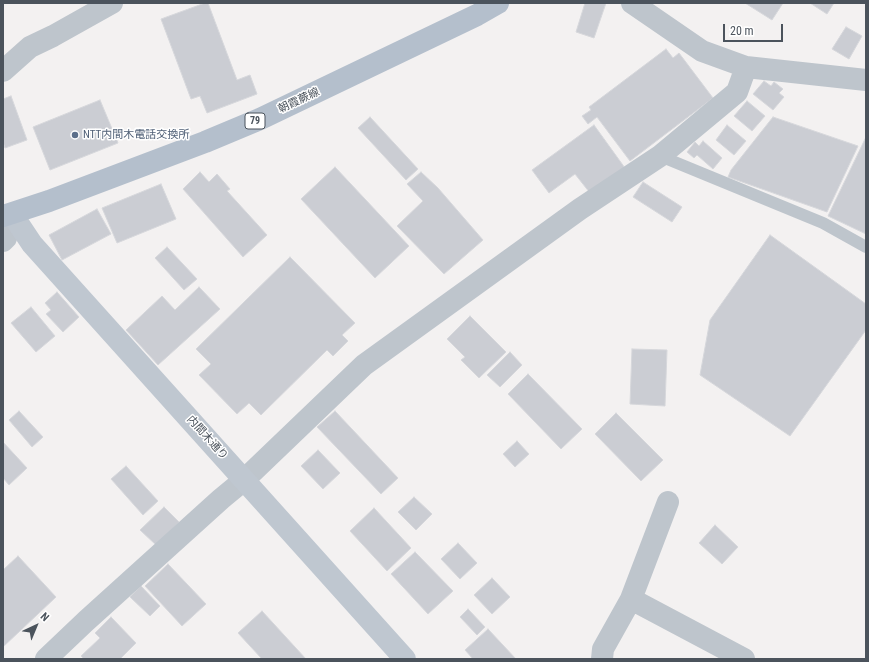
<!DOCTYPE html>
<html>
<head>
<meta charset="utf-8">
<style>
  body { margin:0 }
  #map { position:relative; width:869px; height:662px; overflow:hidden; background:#f3f1f1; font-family:"Roboto Condensed",sans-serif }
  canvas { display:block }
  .frame { position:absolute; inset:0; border:4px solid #4b535c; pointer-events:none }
  .north { position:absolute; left:16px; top:606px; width:40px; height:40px; -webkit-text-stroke:3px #fff; paint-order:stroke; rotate:44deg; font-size:11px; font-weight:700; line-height:16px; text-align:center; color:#4b535c }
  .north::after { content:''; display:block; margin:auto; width:14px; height:18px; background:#4b535c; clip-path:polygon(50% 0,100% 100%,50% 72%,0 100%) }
  .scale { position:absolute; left:723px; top:24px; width:60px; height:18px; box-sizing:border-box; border:2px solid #4b535c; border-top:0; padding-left:5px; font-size:12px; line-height:14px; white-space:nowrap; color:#4b535c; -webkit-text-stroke:3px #fff; paint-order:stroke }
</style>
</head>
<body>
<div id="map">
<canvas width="869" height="662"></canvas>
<div class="frame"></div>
<div class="north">N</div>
<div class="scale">20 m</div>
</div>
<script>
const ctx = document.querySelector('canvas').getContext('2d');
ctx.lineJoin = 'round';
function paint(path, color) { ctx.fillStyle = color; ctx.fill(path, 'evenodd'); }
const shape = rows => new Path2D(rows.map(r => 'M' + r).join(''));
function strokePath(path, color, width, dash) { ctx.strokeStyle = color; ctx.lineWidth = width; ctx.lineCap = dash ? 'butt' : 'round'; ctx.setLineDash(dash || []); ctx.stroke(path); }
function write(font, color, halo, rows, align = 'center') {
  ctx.font = font + ' "Roboto Condensed","Noto Sans JP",sans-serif'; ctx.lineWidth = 3; ctx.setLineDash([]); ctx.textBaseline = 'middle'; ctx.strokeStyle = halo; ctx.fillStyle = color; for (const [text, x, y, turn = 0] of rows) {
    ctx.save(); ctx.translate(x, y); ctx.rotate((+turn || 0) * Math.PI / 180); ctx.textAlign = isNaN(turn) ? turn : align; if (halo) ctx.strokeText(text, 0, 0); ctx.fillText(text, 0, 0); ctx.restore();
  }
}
const building = shape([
  [205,3,208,3,237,80,250,75,257,94,207,113,200,96,191,99,161,19,205,3],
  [585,3,606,3,594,38,576,32,585,3],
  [745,3,783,3,772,20,745,3],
  [810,3,834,3,827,14,810,3],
  [846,27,862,36,849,59,832,49,846,27],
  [666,49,673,58,679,53,713,98,630,161,597,117,588,124,582,116,591,110,589,107,666,49],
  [764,81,771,86,774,82,783,89,779,93,784,97,773,110,753,94,764,81],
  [11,96,27,140,5,148,3,142,3,99,11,96],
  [100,100,118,143,50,170,33,127,100,100],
  [747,101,765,116,752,131,734,116,747,101],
  [370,117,418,169,406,180,358,128,370,117],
  [773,117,858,146,827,212,728,177,731,170,773,117],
  [594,125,625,168,590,193,575,174,549,193,532,170,594,125],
  [727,125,746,141,734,155,716,140,727,125],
  [866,137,866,234,828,216,866,137],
  [703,141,722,158,713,169,697,155,694,158,687,152,695,142,699,146,703,141],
  [335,167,409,246,375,278,301,199,335,167],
  [200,172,209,182,217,174,230,189,227,191,267,235,243,257,183,189,200,172],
  [421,172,438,188,483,240,444,274,397,226,423,201,407,184,421,172],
  [643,182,682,207,672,222,633,197,643,182],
  [161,184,176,219,117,243,102,208,161,184],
  [97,209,111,234,62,260,49,235,97,209],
  [770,235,866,304,866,330,790,436,700,375,710,320,770,235],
  [167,247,197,279,184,290,155,258,167,247],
  [290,257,355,323,342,335,348,341,333,356,327,350,261,415,249,403,237,414,199,375,211,364,196,349,290,257],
  [199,287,220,309,158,365,126,330,162,296,175,310,199,287],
  [57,292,79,317,63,332,46,314,51,310,45,303,57,292],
  [31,307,55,336,36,352,11,323,31,307],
  [470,316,506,352,479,378,461,360,465,357,447,339,470,316],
  [632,349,667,350,665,406,630,404,632,349],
  [510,352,522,365,500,387,487,375,510,352],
  [528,374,582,429,561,449,508,394,528,374],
  [19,411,43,437,32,447,9,420,19,411],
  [335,411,398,478,381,494,317,427,335,411],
  [616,413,663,460,641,481,595,434,616,413],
  [517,441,529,454,515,467,503,454,517,441],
  [3,442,27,468,9,485,3,478,3,442],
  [318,450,340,473,323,489,301,466,318,450],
  [126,466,158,501,143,515,111,479,126,466],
  [414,497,432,514,416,530,398,512,414,497],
  [164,507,179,522,156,545,140,530,164,507],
  [374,508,411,548,387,571,350,531,374,508],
  [715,525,738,547,722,564,699,543,715,525],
  [458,543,477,563,460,579,441,559,458,543],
  [415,552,453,591,428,614,391,574,415,552],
  [18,556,56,597,3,647,3,570,18,556],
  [168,564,206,604,182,626,145,586,168,564],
  [492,578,510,597,492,614,474,595,492,578],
  [141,586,160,606,150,616,130,597,141,586],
  [468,609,485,627,477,635,460,617,468,609],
  [262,611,306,659,262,659,238,633,262,611],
  [111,617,136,643,120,659,84,659,81,656,100,638,95,633,111,617],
  [488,629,516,659,473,659,465,650,488,629]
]);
paint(building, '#cbcdd3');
strokePath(building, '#d6d7db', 1);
strokePath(shape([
  [660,156,823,223,866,247]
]), '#bec5cc', 12);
strokePath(shape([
  [632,3,702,51,746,67,866,80],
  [3,71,30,47,53,36,112,3],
  [3,241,6,238,12,214],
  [631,599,744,659],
  [46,659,86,621,221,499,244,480,364,365,580,209,660,156,737,92,746,67],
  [602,659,603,649,631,599,668,502]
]), '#bec5cc', 22);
strokePath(shape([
  [12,214,32,244,405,659]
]), '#bfc7d0', 22);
strokePath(shape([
  [3,216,49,201,205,142,260,119,477,15,498,3]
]), '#b4bfcc', 22);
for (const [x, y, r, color] of [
  [75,135,4,"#5c6f8a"]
]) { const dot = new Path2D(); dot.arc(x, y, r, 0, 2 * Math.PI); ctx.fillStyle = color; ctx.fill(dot); strokePath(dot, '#fff', 1.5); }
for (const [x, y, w] of [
  [255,121,20]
]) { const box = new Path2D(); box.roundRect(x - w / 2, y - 8, w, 16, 3); ctx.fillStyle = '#fff'; ctx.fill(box); strokePath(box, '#4b535c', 1); }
write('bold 10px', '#4b535c', null, [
  ["79",255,121]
]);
write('11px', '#4b535c', '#fff', [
  ["朝霞蕨線",299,101,-25],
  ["内間木通り",207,438,48]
]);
write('11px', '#4e5e75', '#fff', [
  ["NTT内間木電話交換所",83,135]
], 'left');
</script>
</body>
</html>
